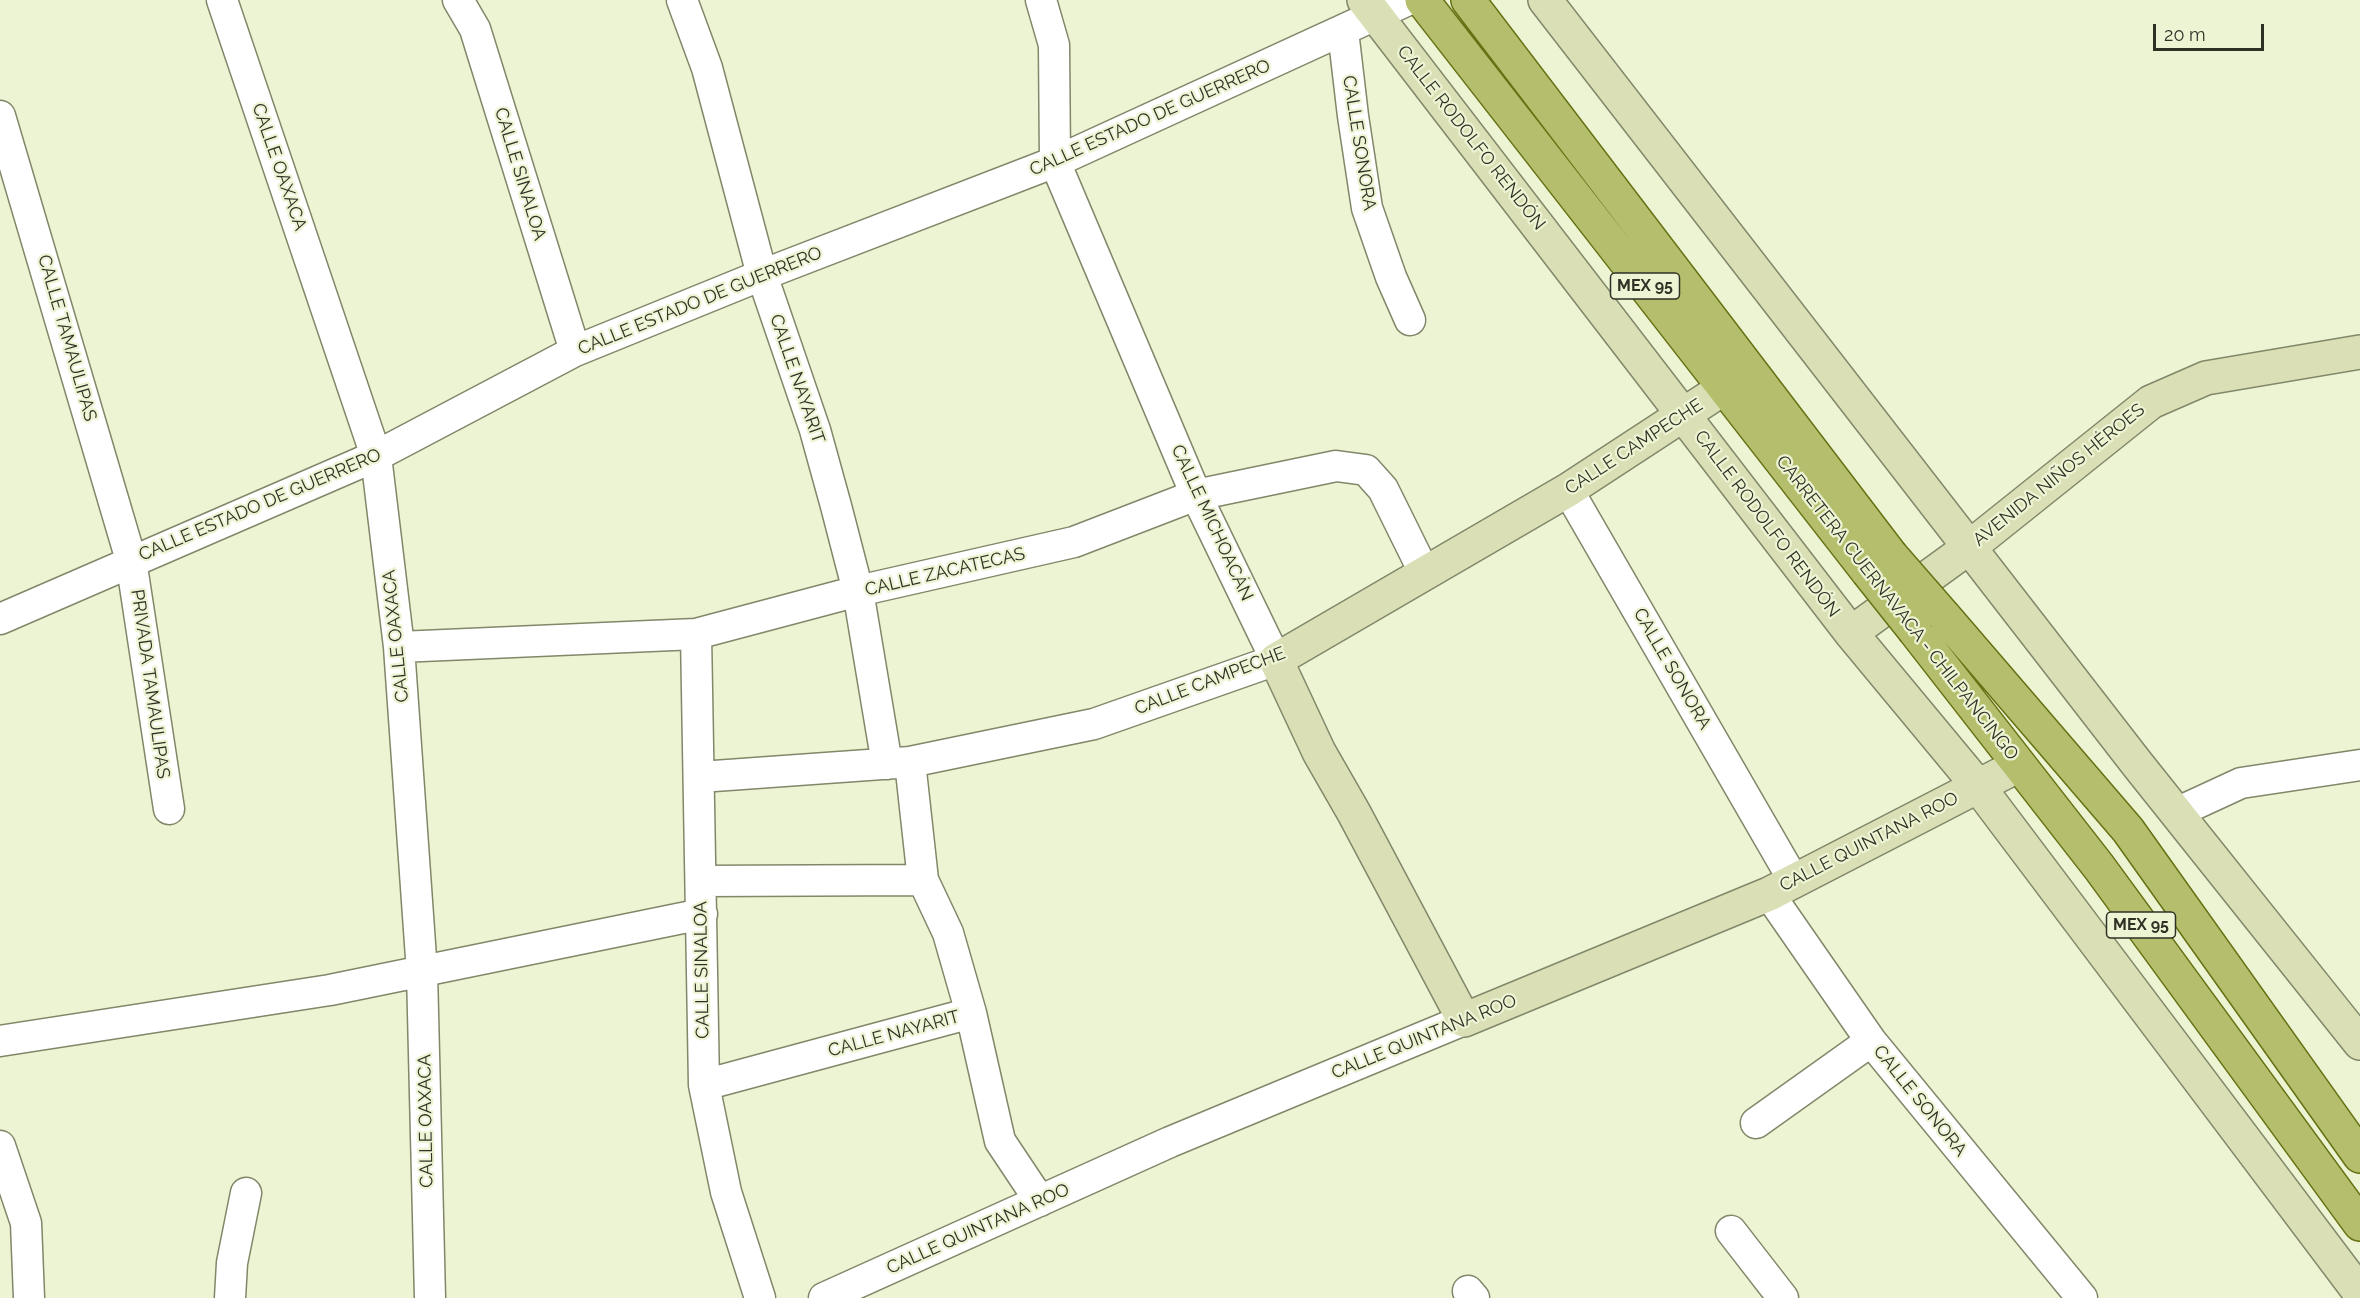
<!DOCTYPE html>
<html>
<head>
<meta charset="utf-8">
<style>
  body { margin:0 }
  #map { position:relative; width:2360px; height:1298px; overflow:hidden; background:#edf4d4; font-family:Raleway,sans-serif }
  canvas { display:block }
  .scale { position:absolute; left:2153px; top:24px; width:111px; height:27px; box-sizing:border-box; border:3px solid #2f3125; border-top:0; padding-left:8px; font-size:18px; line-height:21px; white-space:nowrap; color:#2f3125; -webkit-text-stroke:4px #edf4d4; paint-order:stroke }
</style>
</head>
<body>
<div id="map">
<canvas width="2360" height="1298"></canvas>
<div class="scale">20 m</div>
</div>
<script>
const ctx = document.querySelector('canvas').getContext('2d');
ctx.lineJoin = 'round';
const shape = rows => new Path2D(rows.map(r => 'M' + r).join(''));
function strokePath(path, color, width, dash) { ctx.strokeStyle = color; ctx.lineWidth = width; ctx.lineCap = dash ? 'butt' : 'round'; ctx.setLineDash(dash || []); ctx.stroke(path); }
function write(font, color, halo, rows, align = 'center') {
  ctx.font = font + ' Raleway,sans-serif'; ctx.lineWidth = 4.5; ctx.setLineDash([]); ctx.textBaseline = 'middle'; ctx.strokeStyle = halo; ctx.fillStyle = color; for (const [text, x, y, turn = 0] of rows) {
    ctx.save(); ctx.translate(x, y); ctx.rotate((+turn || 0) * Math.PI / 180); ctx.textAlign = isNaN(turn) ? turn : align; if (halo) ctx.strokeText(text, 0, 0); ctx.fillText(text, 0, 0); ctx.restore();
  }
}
const street = shape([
  [222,0,376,456,399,647,422,972,430,1298],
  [458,0,475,29,575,351],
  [682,0,707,68,762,275,815,430,836,506,858,591,887,764],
  [1343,31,1353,116,1367,208,1391,277,1410,320],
  [0,116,131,560,169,809],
  [1568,490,1794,881],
  [0,619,376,456,575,351,762,275,1055,162,1408,0],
  [696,634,704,1085,726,1192,760,1298],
  [399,647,696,634,858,591,1074,542,1196,495,1336,466,1366,470,1383,489,1424,572],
  [910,762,923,880,948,933,971,1013,1000,1141,1040,1201],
  [700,777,910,762,1094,724,1276,660,1196,495,1055,162,1054,45,1041,0],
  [2176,813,2241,783,2360,765],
  [701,881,923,880],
  [1769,894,1871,1041,2082,1298],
  [0,1041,330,990,702,914],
  [704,1085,971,1013],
  [1756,1123,1871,1041],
  [0,1146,26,1223,29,1298],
  [1731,1231,1783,1298],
  [1468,1291,1474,1298],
  [230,1298,232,1263,246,1193],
  [824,1298,1170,1142,1464,1020]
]);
const secondary = shape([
  [1364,0,1851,633,1978,786,2360,1293],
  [1545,0,2138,765,2360,1043],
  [1724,388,1568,490,1276,660,1319,752,1354,813,1464,1020,1769,894,2019,765],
  [1851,633,1971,546,2151,402,2206,378,2360,352]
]);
const primary = shape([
  [1422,0,1868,572],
  [1468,0,1890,554],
  [1944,616,2128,830,2360,1156],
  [1915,631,2099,867,2360,1224]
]);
strokePath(street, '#818769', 33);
strokePath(secondary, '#818769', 36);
strokePath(primary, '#667113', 36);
strokePath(street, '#fff', 30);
strokePath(secondary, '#dadfb6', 33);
strokePath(primary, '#b5be6c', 33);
const primaryBridge = shape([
  [1890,554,1944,616],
  [1868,572,1915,631]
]);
strokePath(primaryBridge, '#667113', 36, []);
strokePath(primaryBridge, '#b5be6c', 33);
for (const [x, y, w] of [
  [1645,286,69],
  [2141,925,69]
]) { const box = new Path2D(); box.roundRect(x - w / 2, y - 13, w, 26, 4.5); ctx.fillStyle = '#edf4d4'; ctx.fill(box); strokePath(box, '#2f3125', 1.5); }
write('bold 16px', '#2f3125', null, [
  ["MEX 95",1645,286],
  ["MEX 95",2141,925]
]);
write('18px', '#2f3125', '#edf4d4', [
  ["CALLE ESTADO DE GUERRERO",1150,118,-24],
  ["CALLE RODOLFO RENDÓN",1471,138,52],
  ["CALLE SONORA",1359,143,81],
  ["CALLE OAXACA",279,167,71],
  ["CALLE SINALOA",520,174,73],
  ["CALLE ESTADO DE GUERRERO",700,301,-22],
  ["CALLE TAMAULIPAS",67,338,74],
  ["CALLE NAYARIT",797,379,71],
  ["CALLE CAMPECHE",1634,447,-33],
  ["AVENIDA NIÑOS HÉROES",2059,475,-39],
  ["CALLE ESTADO DE GUERRERO",260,505,-23],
  ["CALLE MICHOACÁN",1212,523,65],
  ["CALLE RODOLFO RENDÓN",1767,524,53],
  ["CALLE ZACATECAS",945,572,-13],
  ["CARRETERA CUERNAVACA - CHILPANCINGO",1897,608,52],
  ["CALLE OAXACA",396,636,-96],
  ["CALLE SONORA",1672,669,60],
  ["CALLE CAMPECHE",1210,681,-21],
  ["PRIVADA TAMAULIPAS",150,684,82],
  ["CALLE QUINTANA ROO",1869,842,-27],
  ["CALLE SINALOA",702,970,-91],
  ["CALLE NAYARIT",894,1034,-15],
  ["CALLE QUINTANA ROO",1424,1037,-22],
  ["CALLE SONORA",1920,1101,51],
  ["CALLE OAXACA",426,1121,-91],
  ["CALLE QUINTANA ROO",978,1229,-24]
]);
</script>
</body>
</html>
